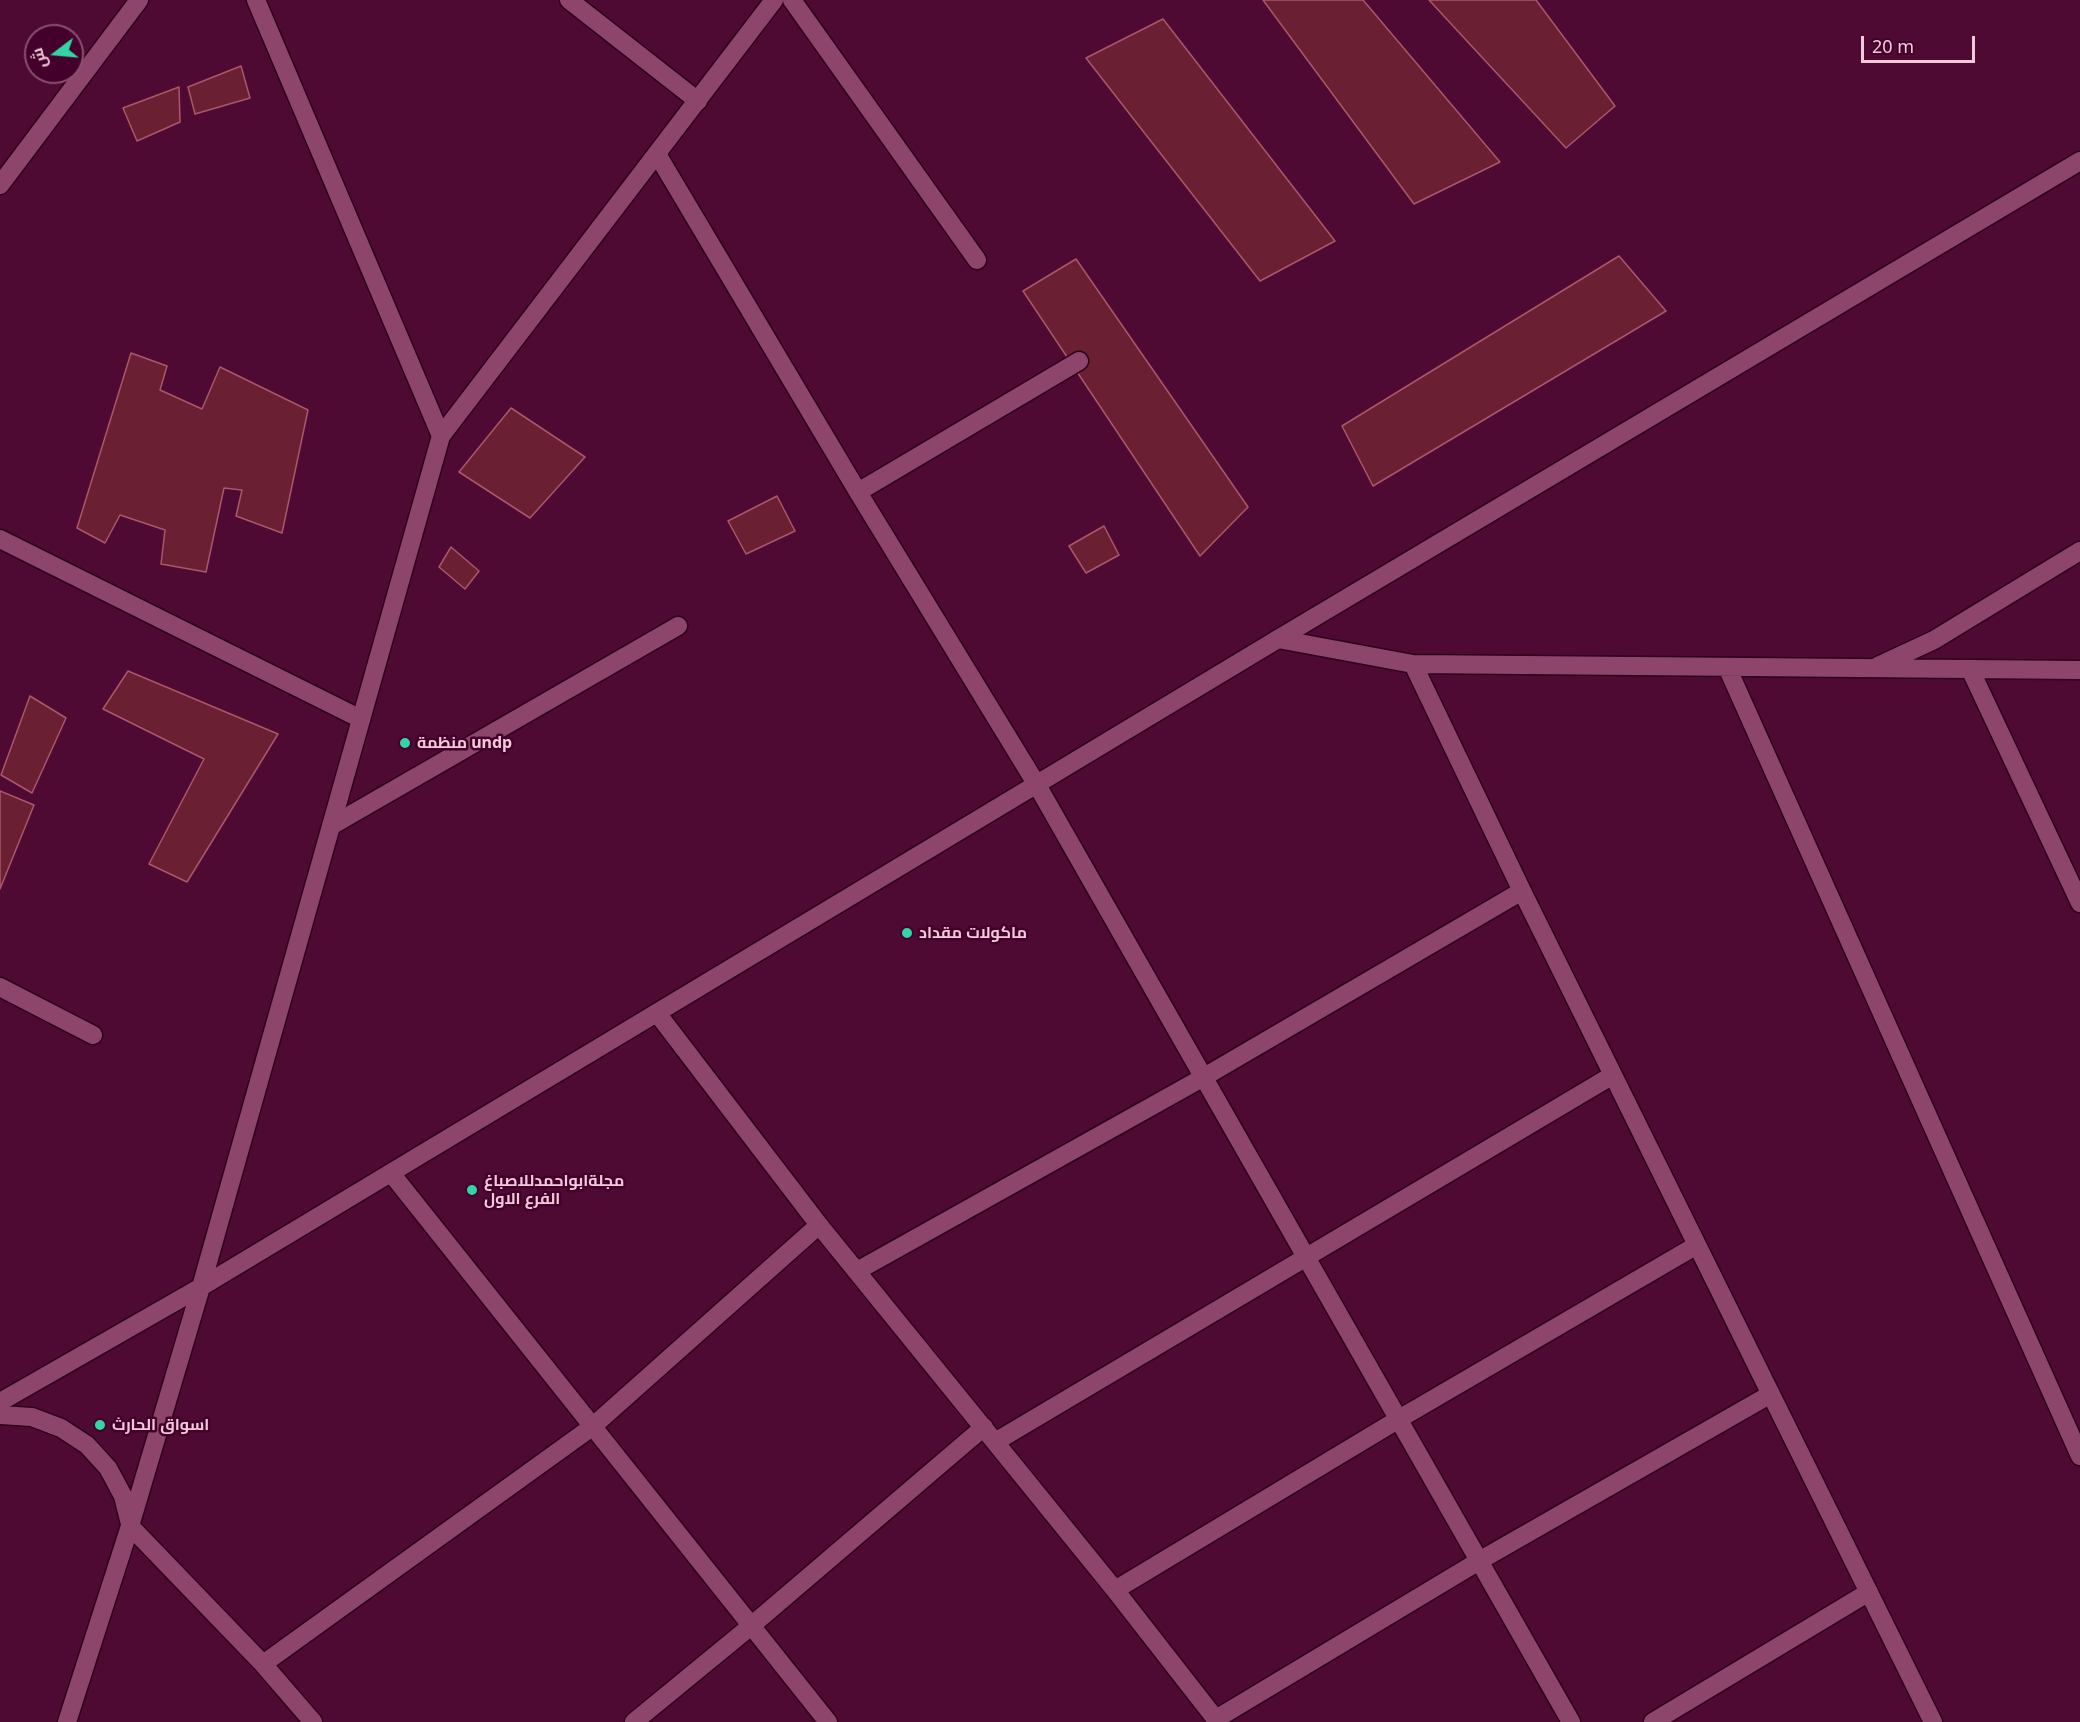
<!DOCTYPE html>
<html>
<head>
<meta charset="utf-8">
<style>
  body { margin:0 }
  #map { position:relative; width:2080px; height:1722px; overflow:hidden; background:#4f0a34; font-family:"Noto Sans",Cairo,sans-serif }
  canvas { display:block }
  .north { position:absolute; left:24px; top:24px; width:60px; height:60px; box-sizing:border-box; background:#43002a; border:2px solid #895071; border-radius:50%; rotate:254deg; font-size:16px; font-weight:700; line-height:24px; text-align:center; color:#f2c8db }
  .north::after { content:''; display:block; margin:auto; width:21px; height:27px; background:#35d4a7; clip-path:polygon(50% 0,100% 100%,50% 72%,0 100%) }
  .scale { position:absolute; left:1861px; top:36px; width:114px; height:27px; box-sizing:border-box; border:3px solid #f2c8db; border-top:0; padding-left:8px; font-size:18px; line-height:21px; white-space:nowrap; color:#f2c8db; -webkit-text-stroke:4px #43002a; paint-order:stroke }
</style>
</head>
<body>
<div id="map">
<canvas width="2080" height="1722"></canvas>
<div class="north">ش</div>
<div class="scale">20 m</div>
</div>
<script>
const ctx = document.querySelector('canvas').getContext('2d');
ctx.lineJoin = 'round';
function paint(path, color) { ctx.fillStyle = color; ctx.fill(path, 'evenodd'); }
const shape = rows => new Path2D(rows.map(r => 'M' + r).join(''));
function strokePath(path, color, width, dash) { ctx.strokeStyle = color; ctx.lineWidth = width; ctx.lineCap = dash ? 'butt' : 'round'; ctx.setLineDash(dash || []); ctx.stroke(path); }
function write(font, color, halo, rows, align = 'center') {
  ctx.font = font + ' "Noto Sans",Cairo,sans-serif'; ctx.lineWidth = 5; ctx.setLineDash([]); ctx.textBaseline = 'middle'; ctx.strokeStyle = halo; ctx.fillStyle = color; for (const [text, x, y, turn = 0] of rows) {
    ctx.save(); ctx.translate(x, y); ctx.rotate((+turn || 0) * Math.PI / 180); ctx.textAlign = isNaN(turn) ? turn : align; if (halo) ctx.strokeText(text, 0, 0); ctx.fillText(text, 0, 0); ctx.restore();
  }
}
const building = shape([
  [1263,0,1363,0,1500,162,1414,204,1263,0],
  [1429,0,1536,0,1615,106,1566,148,1429,0],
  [1163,19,1335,241,1260,281,1086,58,1163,19],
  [241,66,250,98,195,114,188,87,241,66],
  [179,87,180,122,137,141,123,108,179,87],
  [1619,256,1666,311,1373,486,1342,426,1619,256],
  [1076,259,1248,507,1200,556,1023,291,1076,259],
  [131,353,167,366,160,390,202,409,220,367,308,410,282,533,236,516,242,490,224,488,206,572,161,564,165,530,120,515,105,543,77,528,131,353],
  [511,408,585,457,530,518,459,472,511,408],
  [777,496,795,531,746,554,728,521,777,496],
  [1104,526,1119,555,1086,573,1069,546,1104,526],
  [451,547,479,571,465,589,439,567,451,547],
  [128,671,278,734,187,882,149,864,204,759,103,709,128,671],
  [30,696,66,718,32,793,1,775,30,696],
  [0,791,34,805,0,889,0,791]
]);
paint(building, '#6a1f32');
strokePath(building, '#aa5868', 1.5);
const street = shape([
  [256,0,441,436],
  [569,0,698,101],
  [792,0,977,260],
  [657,154,858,492,1037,785,1571,1722],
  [0,185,139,0],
  [858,492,1079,361],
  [0,539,361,719],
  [1278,639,1413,664,2080,670],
  [1413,664,1522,891,1933,1722],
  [1878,666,1934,640,2080,551],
  [1727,667,2080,1456],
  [1970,669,2080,903],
  [331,826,678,626],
  [0,987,93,1035],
  [657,1013,819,1225,1115,1590,1218,1722],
  [391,1173,828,1722],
  [857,1271,1204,1077,1522,891],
  [995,1442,1613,1075],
  [130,1526,263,1664,313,1722],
  [1115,1590,1399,1419,1697,1245],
  [263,1664,592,1427,819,1225],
  [1216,1719,1479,1561,1771,1394],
  [634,1722,751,1626,984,1427],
  [1653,1722,1869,1592]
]);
const secondary = shape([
  [0,1402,201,1287,1278,639,2080,161],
  [0,1415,32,1417,61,1428,87,1445,108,1468,123,1496,130,1524],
  [67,1722,130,1526,201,1287,441,436,774,0]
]);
strokePath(street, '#2d001a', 21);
strokePath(secondary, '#2d001a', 21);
strokePath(street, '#8d456b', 18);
strokePath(secondary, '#8d456b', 18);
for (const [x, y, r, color] of [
  [405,743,6,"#35d4a7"],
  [907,933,6,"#35d4a7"],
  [472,1190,6,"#35d4a7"],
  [100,1425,6,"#35d4a7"]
]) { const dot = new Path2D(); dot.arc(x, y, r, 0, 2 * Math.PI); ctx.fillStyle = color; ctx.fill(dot); strokePath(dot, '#43002a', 2); }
write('bold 16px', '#f2c8db', '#43002a', [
  ["منظمة undp",417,743],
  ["ماكولات مقداد",919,933],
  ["مجلةابواحمدللاصباغ",484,1181],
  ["الفرع الاول",484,1199],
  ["اسواق الحارث",112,1425]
], 'left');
</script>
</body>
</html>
